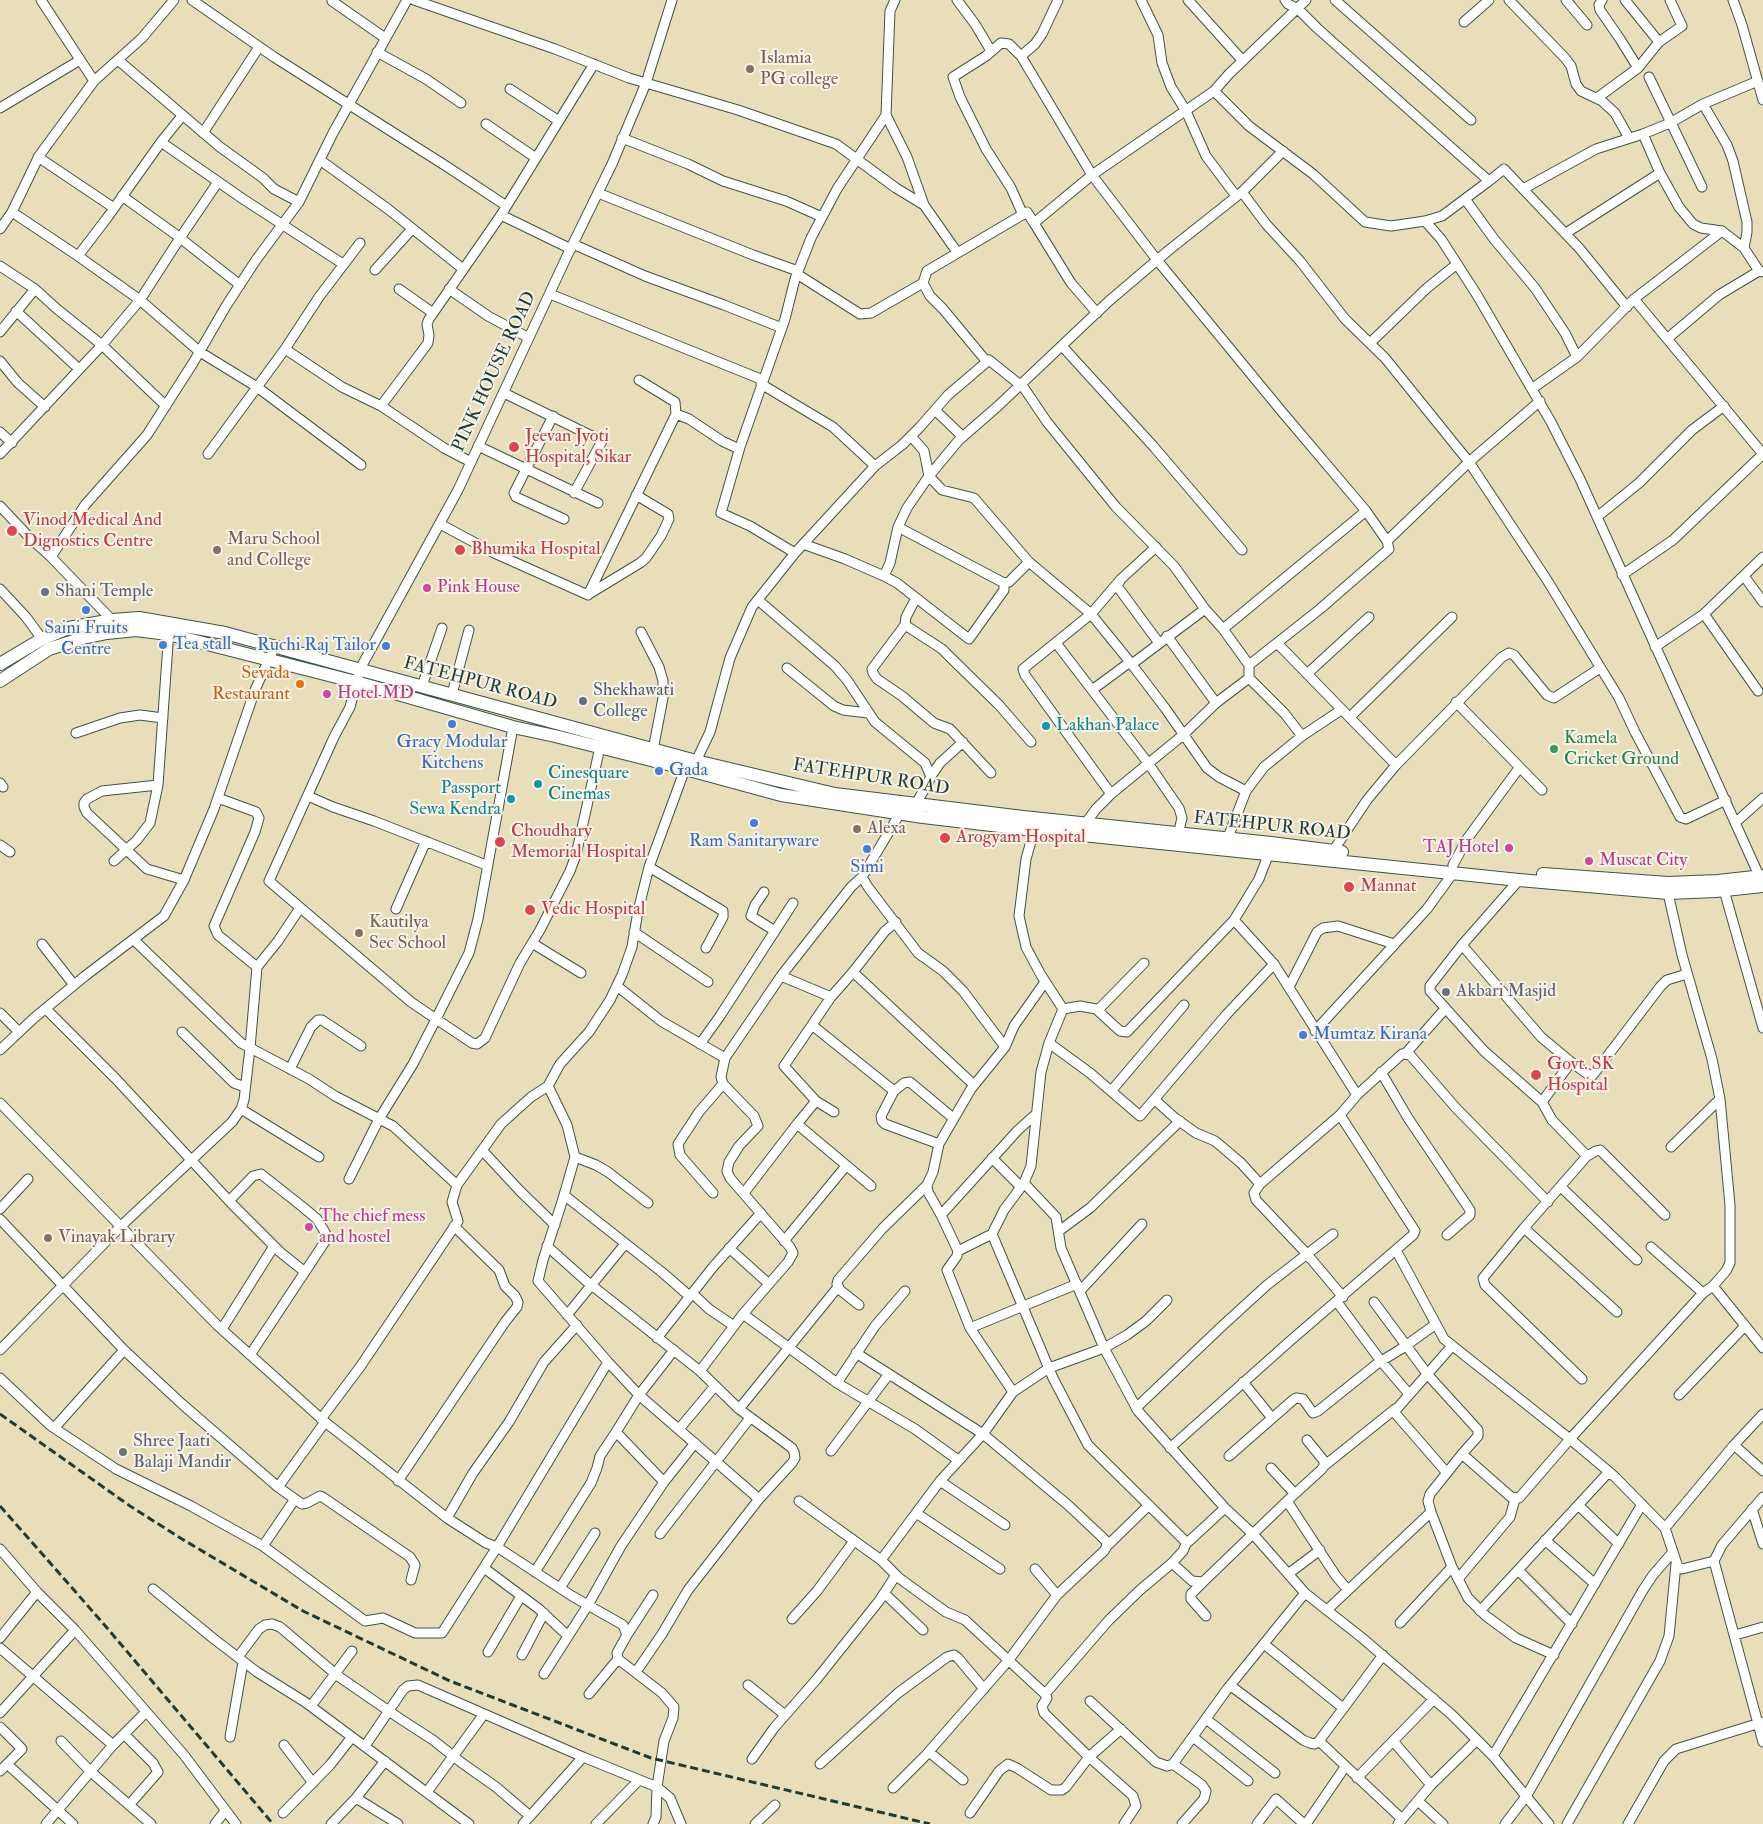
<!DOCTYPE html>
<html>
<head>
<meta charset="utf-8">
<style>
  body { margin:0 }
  canvas { display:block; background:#e9deba }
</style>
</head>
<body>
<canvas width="1763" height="1824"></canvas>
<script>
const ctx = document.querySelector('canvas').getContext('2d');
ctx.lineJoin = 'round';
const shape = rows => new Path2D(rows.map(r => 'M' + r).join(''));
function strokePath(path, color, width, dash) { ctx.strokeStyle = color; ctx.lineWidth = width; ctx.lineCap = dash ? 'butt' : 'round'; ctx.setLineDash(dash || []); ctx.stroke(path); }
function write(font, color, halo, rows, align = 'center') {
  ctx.font = font + ' "IM FELL Double Pica",serif'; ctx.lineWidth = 4; ctx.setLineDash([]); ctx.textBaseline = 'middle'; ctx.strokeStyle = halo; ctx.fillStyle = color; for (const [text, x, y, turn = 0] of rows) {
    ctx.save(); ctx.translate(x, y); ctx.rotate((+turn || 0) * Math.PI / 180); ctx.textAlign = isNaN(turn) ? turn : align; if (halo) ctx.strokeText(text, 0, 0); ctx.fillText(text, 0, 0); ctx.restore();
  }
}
const street = shape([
  [41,0,94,81],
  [174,0,142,38,94,81,39,156,12,212,78,256,140,300,200,352,257,387,361,465],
  [192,0,274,57,446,166,505,205],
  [414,0,555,49,629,78,738,110,836,144,896,188,924,205],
  [895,0,890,11,886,115,907,157,924,205,957,252],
  [957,0,975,24,991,51],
  [1141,0,1158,35,1162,63,1171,87,1186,111,1206,156,1236,196],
  [1188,0,1243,61],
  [1285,0,1288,4,1298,9,1317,28,1489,181,1504,169,1580,249,1627,307],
  [1335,0,1471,120],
  [1509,0,1565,58,1571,66,1576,84,1581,91,1602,101,1615,113,1629,138],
  [1566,0,1587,25],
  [1602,0,1599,5,1600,10,1620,39,1638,68],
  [1625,0,1659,42],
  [1733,0,1742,25,1763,100],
  [332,1,385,38],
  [1464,22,1489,0],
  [377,52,426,79,461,103],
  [1021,56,1035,44,1042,34,1058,0],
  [118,60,220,147,263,178,274,189,299,202],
  [1649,77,1702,187],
  [510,89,559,121],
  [1214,91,1249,126,1313,174,1365,222,1391,226,1425,221,1442,216,1489,181],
  [1597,98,1638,68,1659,42,1682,26,1670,0],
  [1703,104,1727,145,1733,161,1747,222,1747,232,1744,248],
  [0,108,80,60],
  [486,124,536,158],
  [203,133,259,47],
  [1643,134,1660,173,1679,207,1693,224,1701,228,1722,231,1744,248,1759,271,1763,272],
  [622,138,688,164,723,181,786,201,822,217],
  [161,142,243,199,343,264],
  [38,157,114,208],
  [320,160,388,209,463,269],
  [1523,189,1596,149,1643,134,1670,123,1703,104,1758,81],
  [1242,192,1266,224,1300,261,1345,319,1385,358,1469,462,1547,580,1619,698,1635,732,1680,817,1686,819,1726,800],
  [598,193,753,255,798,271],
  [122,196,175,234,240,285],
  [1465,199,1494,239,1535,288,1565,333,1577,357],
  [501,215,571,249],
  [1023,215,1011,188,986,149,960,97,953,77,986,56,1001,43,1009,44,1021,56,1092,175,1157,260,1283,413,1366,511,1387,541,1389,549,1320,609,1249,665],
  [1425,221,1441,239,1477,295,1551,422,1580,479,1761,880],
  [1034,223,1071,283,1097,313],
  [0,229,12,212],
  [1566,233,1660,173],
  [573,244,645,276,724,305,782,328],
  [78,256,107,218,161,142,182,116],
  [0,266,35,289,57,309,102,345,166,406],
  [375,270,412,229],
  [797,274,860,314,871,313,923,283],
  [399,289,433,313],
  [449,289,488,316,529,338],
  [550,294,763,380],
  [1634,299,1763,454],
  [16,311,79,369],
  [0,332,35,289],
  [1668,338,1719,295,1759,271],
  [1370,343,1427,288,1457,264],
  [1062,346,1154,447,1242,550],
  [285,349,342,387,381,406,444,448,471,462],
  [0,361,18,383,45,407],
  [987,362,943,309,930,296,923,283,927,271,1027,212,1034,223,1092,175,1214,91,1229,74,1306,0],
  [761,384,833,427,875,466],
  [1533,388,1577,357,1634,299,1722,231],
  [504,393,602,441,574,493],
  [381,406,428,343,429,335,427,324,429,319,501,215,594,64],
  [935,410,963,437],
  [676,414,689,419,722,441,739,449],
  [553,416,514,493,516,497,564,519],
  [0,432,12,443],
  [911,436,924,451,929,476,942,490,974,498,1029,562,1091,614,1130,662,1165,708,1207,768,1219,777,1246,791],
  [478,446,598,503],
  [0,454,102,345,140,300,180,238,218,182],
  [208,454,285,349,319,297,360,243],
  [0,506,31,539,51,557,112,620],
  [1597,517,1639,483,1692,430,1724,406],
  [440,524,494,553,588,595],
  [898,527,1004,583,1009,582,1029,562],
  [1387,541,1469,462,1540,401],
  [803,544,845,559,884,576,890,563,898,527,907,508,929,476,959,440,998,406,1109,301,1169,250,1242,192,1283,151],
  [1156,547,1121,579,1117,586,1159,643],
  [795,553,750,526,721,513,740,447,785,319,795,279,811,238,837,189,886,115],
  [51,557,85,505,147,435,193,363,226,306,256,260,299,202,333,133,407,0],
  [1622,575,1673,540,1763,454],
  [884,576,897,583,969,639,1004,590,1004,583],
  [1744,576,1763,602],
  [0,589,26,617,42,639],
  [589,594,640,563,646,558,661,536,669,519,668,514,636,495],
  [588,595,676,414,675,402,639,380],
  [916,598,906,617,905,625,942,649,953,660,999,705,1031,742],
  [758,600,835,666,847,680,875,722,925,763,931,777,916,804],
  [1704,614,1758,691],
  [905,625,872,669,873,673,877,679,902,696,934,723,950,729,991,773],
  [1223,629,1366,511],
  [641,632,659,667,663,681,663,698,653,750],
  [1167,636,1216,703],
  [1056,643,1148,763,1179,808,1182,818,1178,834],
  [1277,643,1396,765],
  [1655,647,1704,614,1763,557],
  [1132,664,1205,609],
  [787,668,834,706,843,710,868,713],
  [1307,674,1369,617],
  [1249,678,1285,714,1302,736],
  [422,686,442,628],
  [1092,690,1130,662],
  [452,694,469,630],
  [1456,702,1542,790],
  [1350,717,1452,617],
  [513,727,478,919,469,953,436,1019,472,1043,477,1044,485,1038,520,963,540,930,570,871,576,855,600,747],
  [76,733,120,718,140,715,163,718],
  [696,761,710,732,730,658,752,607,795,553,875,466,902,445,920,427,948,395,989,360,1024,388,1047,422,1116,507,1174,566,1205,609,1223,629,1249,665,1249,678,1216,703,1183,735,1111,794,1096,809,1085,824],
  [685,769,649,867,638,911,632,947,622,975,610,1000,589,1032,560,1064,548,1086,567,1125,575,1157,562,1202,543,1260,538,1281,608,1362,639,1395,759,1499],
  [931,776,940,763,963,742],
  [0,783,3,787],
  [158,785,102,791,87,799,84,803,84,807,87,813,147,869,184,880],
  [1111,794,1025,675,1023,669,1091,614,1121,579],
  [308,796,333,807,374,821,486,865],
  [1736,822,1763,798],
  [1035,827,1026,859,1019,916,1026,947,1041,975,1063,1009,1049,1043,1041,1072,1031,1166,1024,1183,1004,1210,992,1234,1053,1378,1088,1445,1184,1540,1186,1544,1183,1551,1172,1563,1192,1581,1203,1582,1287,1501,1336,1576,1348,1590],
  [1227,840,1246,791,1264,767,1302,736,1341,710],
  [0,845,10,852],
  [1333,851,1367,800,1396,765,1502,657,1509,653,1514,655,1547,695,1554,698,1600,668],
  [114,861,137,840,150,823,158,785,169,630],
  [1453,865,1467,839,1519,768],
  [649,867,723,911,723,917,706,948],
  [1519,880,1462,945,1430,986,1430,991,1484,1051,1542,1102],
  [1724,890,1763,1028],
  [764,892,755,905,751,916,775,931],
  [1668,893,1682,955,1712,1059,1720,1099,1730,1205,1730,1263,1726,1271,1713,1286,1763,1348],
  [396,909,426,841],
  [634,932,708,982],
  [134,940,241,1043,309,1079,335,1096,393,1126,457,1185,452,1202,458,1221,360,1367,321,1419],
  [532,943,581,973],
  [42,944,74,985],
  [1462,945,1541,1037,1571,1062,1542,1102,1552,1120,1587,1156,1596,1151,1600,1150,1665,1215],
  [257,967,278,941,300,908],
  [853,972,974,1085],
  [781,976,831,997],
  [617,986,661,1021,725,1058],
  [1289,987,1317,932,1323,928,1338,926,1394,944],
  [46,1009,116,1079,232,1204,280,1252,305,1272],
  [1063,1009,1080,1006,1096,1009,1120,1031,1127,1032,1234,920],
  [1098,1010,1144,963],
  [0,1013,19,1032],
  [812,1025,894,1091],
  [1315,1031,1427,909,1453,873],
  [182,1032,234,1083,245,1087],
  [1049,1043,1090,1073,1140,1116,1226,1015,1274,964],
  [700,1044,720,1016,793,903],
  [1005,1047,1014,1026,1045,982],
  [0,1050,34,1018,85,976,164,916,184,880,214,809,255,690,275,646],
  [1406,1053,1445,1009],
  [1571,1062,1589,1075,1593,1075,1660,987,1667,980,1687,974],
  [290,1069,311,1027,318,1020,322,1020,361,1046],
  [1381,1072,1408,1118,1470,1210,1470,1215,1447,1235],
  [1112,1090,1184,1005],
  [1357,1095,1402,1054,1410,1055,1456,1108,1548,1202],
  [1155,1100,1175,1118,1196,1133,1215,1141,1241,1163,1260,1184],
  [816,1101,834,1112],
  [0,1103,218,1326,325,1422,447,1518,486,1543,497,1547,572,1596,623,1625,627,1635,617,1653,618,1659,662,1693,674,1707,673,1718,664,1741,657,1787,656,1817,653,1824],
  [241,1109,319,1157],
  [1340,1115,1260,1184,1254,1193,1256,1200,1306,1253,1343,1297],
  [939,1144,885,1124,882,1121,881,1116,894,1091,904,1083,910,1082,953,1118],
  [1671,1147,1720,1099],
  [482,1150,520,1191,555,1225],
  [575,1157,596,1165,608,1172,648,1203],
  [992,1158,1021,1187],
  [349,1179,379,1119,413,1064,436,1019,411,1002,269,881,334,737,350,707,360,669,458,490,567,256,612,164,646,83,672,0],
  [1024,1183,1056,1217,1061,1248,1104,1348,1138,1411,1225,1508,1253,1534,1305,1593,1361,1637,1451,1714,1493,1756,1549,1824],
  [457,1185,501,1124,531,1097,548,1086],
  [871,1186,797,1124,816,1101,784,1066,831,997,853,972,885,931,896,922],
  [1561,1187,1637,1260],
  [713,1193,680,1155,678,1144,699,1112,723,1084],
  [744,1193,797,1124],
  [564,1195,663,1273,687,1294,694,1295,709,1309,734,1326],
  [229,1201,253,1176,261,1174,304,1208,317,1219,326,1234,326,1240,250,1355],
  [0,1209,28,1179],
  [941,1215,1018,1130,1036,1114],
  [0,1219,124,1350,182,1404,278,1487,302,1504,307,1503,320,1496,324,1498,410,1557,415,1565,411,1580],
  [1524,1228,1617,1312],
  [1059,1231,1090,1208,1180,1121],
  [784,1241,846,1166],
  [547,1246,585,1280,700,1371,739,1409,792,1448,794,1452,795,1458,792,1463,759,1499,688,1590,662,1634,636,1672],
  [1651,1247,1703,1293],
  [729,1248,769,1284],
  [1396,1250,1444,1339,1570,1439,1703,1293,1713,1286],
  [958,1251,992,1234],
  [1080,1291,1142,1224],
  [1337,1302,1381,1361,1409,1394],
  [1374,1302,1428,1375,1478,1430,1478,1436,1462,1454],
  [859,1305,840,1290,837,1284,838,1280,882,1229,927,1185],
  [743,1314,837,1383,915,1429,958,1460],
  [567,1315,625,1244],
  [970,1328,1077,1284],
  [222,1329,274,1246],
  [657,1338,713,1267,761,1213],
  [0,1350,121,1226,232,1122,241,1109,244,1100,250,1048,257,967,218,935,214,926,255,832,259,818,256,812,218,798],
  [856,1353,983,1434,940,1481,881,1560],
  [700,1371,743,1314,788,1262,793,1253,790,1247,730,1178,727,1171,729,1162,739,1146,758,1126,754,1116,723,1084,721,1077,725,1058,781,976,851,887,862,877],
  [0,1378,51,1426,56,1426,124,1350],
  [1582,1379,1485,1285,1483,1278,1524,1228,1587,1156],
  [1243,1382,1272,1418],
  [837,1383,875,1326,905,1291],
  [1013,1392,1049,1368,1104,1348,1127,1335,1146,1321,1167,1300],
  [1679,1395,1745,1326],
  [1136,1408,1220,1328,1267,1285,1333,1234],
  [739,1409,838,1287],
  [51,1426,116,1469,191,1506,263,1546,365,1621,383,1618,415,1633,442,1633,497,1547,608,1362],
  [679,1429,715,1386],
  [1734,1445,1763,1471],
  [1170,1448,1290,1341,1413,1235,1415,1231,1340,1115,1357,1095,1274,964,1234,920,1259,879,1269,853],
  [831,1451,889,1374],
  [1229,1456,1293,1400,1296,1398,1303,1399,1313,1413,1318,1411,1378,1363,1401,1349,1436,1324],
  [1324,1466,1395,1409],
  [1271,1468,1294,1493],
  [1447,1473,1394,1412,1452,1346],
  [398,1481,505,1322,517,1307,518,1302,515,1296,505,1286,499,1270,454,1226],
  [940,1481,1005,1525],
  [664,1482,695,1443],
  [278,1487,325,1422],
  [1763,1497,1722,1545,1714,1561,1763,1742],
  [799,1501,881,1560,899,1578,946,1612,965,1620,1045,1694,1047,1698,1042,1706,1044,1713,1089,1757,1133,1796,1136,1806,1124,1824],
  [1287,1501,1321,1470,1324,1466,1324,1461,1307,1440],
  [1578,1505,1619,1544],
  [1752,1509,1763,1544],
  [916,1513,1000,1569],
  [447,1518,473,1473,509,1422,544,1362,577,1325],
  [1665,1528,1734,1445,1763,1414],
  [660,1534,750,1418],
  [1545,1540,1595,1584],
  [1186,1544,1225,1508],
  [263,1546,295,1499],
  [1107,1546,1149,1505],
  [0,1549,37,1592,75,1630,184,1755,236,1824],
  [484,1568,539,1609,568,1636],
  [1035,1569,1057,1595],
  [1518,1570,1572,1624],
  [535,1572,591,1483,597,1468,600,1456,616,1432],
  [1288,1574,1320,1550],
  [1458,1579,1510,1517,1515,1499],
  [1203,1582,1191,1594,1191,1599,1206,1616],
  [560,1588,595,1533],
  [153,1589,214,1639,257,1672,305,1702,469,1824],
  [884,1593,923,1630],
  [1327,1610,1431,1512],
  [1480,1611,1606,1475,1610,1474,1614,1476,1665,1528,1678,1567,1682,1569,1714,1561],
  [792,1619,817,1591,854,1541],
  [1400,1623,1452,1567],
  [627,1635,653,1595],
  [1735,1635,1763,1627],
  [0,1638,37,1592],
  [1264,1644,1343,1708],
  [0,1648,113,1745],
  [488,1652,521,1596],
  [522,1655,544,1613],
  [1383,1655,1319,1741,1402,1819],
  [1554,1655,1516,1638,1486,1616,1468,1598,1452,1567,1431,1512,1428,1501,1430,1494,1462,1454,1511,1497,1519,1498,1570,1439,1614,1476],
  [238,1657,259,1629,265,1625,272,1624,280,1627,338,1676,399,1718,433,1740,462,1763,496,1787,530,1816],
  [544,1674,588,1605,621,1546,664,1482,616,1432,639,1395,674,1350],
  [748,1685,785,1715],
  [1231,1686,1303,1740,1310,1743,1315,1744,1319,1741],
  [589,1694,618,1659],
  [1045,1694,1109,1620,1140,1590,1172,1563],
  [1090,1701,1156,1762,1167,1766,1173,1764,1228,1688,1305,1593],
  [311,1706,352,1651],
  [0,1713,75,1630],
  [1206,1719,1275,1773],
  [0,1727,22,1749,0,1771],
  [124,1734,153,1763,158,1772,129,1805],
  [230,1737,243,1662],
  [1193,1737,1248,1781],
  [61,1741,91,1772,151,1824],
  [1393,1741,1431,1785],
  [284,1745,313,1783],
  [365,1746,403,1690,408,1686,418,1685,583,1757,657,1787,670,1798,681,1824],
  [929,1752,963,1780],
  [1493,1756,1642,1504],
  [752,1759,774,1728,816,1680,879,1601,896,1575],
  [7,1764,73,1824],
  [820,1764,898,1693,947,1657,954,1655,958,1658,984,1689],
  [1173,1764,1202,1785,1206,1791,1204,1799,1182,1824],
  [1357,1778,1434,1699],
  [893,1788,925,1756,1008,1661,1057,1595,1104,1551,1107,1546,1106,1541,1101,1536,1068,1505,983,1434,1013,1392,970,1328,947,1270,957,1256,958,1251,941,1215,928,1192,927,1185,933,1172,939,1144,971,1089,1005,1047,963,991,943,971,918,953,868,887,862,877,902,810],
  [427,1792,484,1714],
  [356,1798,398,1824],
  [1418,1801,1443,1824],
  [283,1813,330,1765,352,1737],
  [970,1813,999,1771,1008,1764,1017,1768,1051,1790,1062,1790,1066,1787,1089,1757,1121,1729],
  [46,1824,113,1745,146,1712],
  [215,1824,225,1811],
  [331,1824,356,1798,385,1761],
  [523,1824,583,1757],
  [596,1824,639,1780],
  [755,1824,775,1805],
  [1257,1824,1276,1799,1304,1824],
  [1306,1824,1345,1767],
  [1398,1824,1431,1785,1477,1740],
  [1505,1824,1527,1795,1643,1590,1653,1575,1672,1553],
  [1567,1824,1660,1661,1669,1636,1676,1564],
  [1628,1824,1664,1761,1676,1749,1763,1722]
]);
const secondary = shape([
  [0,664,42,639,69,628,112,620,139,618,225,633,696,761,835,794,1023,817,1271,843,1342,852],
  [0,681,49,649,83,638,107,633,136,630,168,634,356,682,513,727,555,736,667,764,781,795,923,817,1034,830,1519,880,1668,893,1716,891,1763,886],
  [1543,874,1668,883,1718,881,1763,876]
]);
strokePath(street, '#3d5548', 11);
strokePath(secondary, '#3d5548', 14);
strokePath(street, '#fff', 9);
strokePath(secondary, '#fff', 12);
strokePath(shape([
  [0,1414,130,1506,182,1539,303,1611,450,1681,651,1758,930,1824],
  [0,1506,102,1622,273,1824]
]), '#1f3d34', 3, [8, 4]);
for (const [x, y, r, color] of [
  [750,69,5,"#8d6e63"],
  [514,447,6,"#e0444e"],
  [12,531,6,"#e0444e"],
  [217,550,5,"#8d6e63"],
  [460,550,6,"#e0444e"],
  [427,588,5,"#d1479c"],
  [45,592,5,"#6b7280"],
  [86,610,5,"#3f7fe0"],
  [163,645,5,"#3f7fe0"],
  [386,646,5,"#3f7fe0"],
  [300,684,5,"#e8710a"],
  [327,694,5,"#d1479c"],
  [583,701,5,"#5c6f8a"],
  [452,724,5,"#3f7fe0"],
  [1046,726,5,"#0f9aa8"],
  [1554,749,5,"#2e9e5b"],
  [659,771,5,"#3f7fe0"],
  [538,784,5,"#0f9aa8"],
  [511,799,5,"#0f9aa8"],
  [754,823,5,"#3f7fe0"],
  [857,829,5,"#8d6e63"],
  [945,838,6,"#e0444e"],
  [500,842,6,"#e0444e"],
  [1509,848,5,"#d1479c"],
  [867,849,5,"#3f7fe0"],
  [1589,861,5,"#d1479c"],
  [1349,887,6,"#e0444e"],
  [530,910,6,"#e0444e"],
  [359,933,5,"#8d6e63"],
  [1446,992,5,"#6b7280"],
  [1303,1035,5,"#3f7fe0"],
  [1536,1075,6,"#e0444e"],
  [309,1227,5,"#d1479c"],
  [48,1238,5,"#8d6e63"],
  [123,1452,5,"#6b7280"]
]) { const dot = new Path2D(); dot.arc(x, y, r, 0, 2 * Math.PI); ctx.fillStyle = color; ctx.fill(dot); strokePath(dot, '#f7f3e8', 2); }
write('18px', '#785e54', '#f7f3e8', [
  ["Islamia",760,59],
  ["PG college",760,80],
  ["Maru School",227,540],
  ["and College",227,561],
  ["Alexa",867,829],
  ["Kautilya",369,923],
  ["Sec School",369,944],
  ["Vinayak Library",58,1238]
], 'left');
write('18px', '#1f3d34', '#f7f3e8', [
  ["PINK HOUSE ROAD",495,372,-65],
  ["FATEHPUR ROAD",480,684,15],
  ["FATEHPUR ROAD",871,778,9],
  ["FATEHPUR ROAD",1272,827,6]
]);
write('18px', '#be3a42', '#f7f3e8', [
  ["Jeevan Jyoti",525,437],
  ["Hospital, Sikar",525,458],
  ["Vinod Medical And",23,521],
  ["Dignostics Centre",23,542],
  ["Bhumika Hospital",471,550],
  ["Choudhary",511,832],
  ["Memorial Hospital",511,853],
  ["Arogyam Hospital",956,838],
  ["Mannat",1360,887],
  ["Vedic Hospital",541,910],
  ["Govt. SK",1547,1065],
  ["Hospital",1547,1086]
], 'left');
write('18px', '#b23c85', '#f7f3e8', [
  ["Pink House",437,588],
  ["Hotel MD",337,694],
  ["TAJ Hotel",1499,848,"right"],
  ["Muscat City",1599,861],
  ["The chief mess",319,1217],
  ["and hostel",319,1238]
], 'left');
write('18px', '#5b616d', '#f7f3e8', [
  ["Shani Temple",55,592],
  ["Akbari Masjid",1456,992],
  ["Shree Jaati",133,1442],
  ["Balaji Mandir",133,1463]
], 'left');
write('18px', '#366cbe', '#f7f3e8', [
  ["Saini Fruits",86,629],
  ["Centre",86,650],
  ["Tea stall",173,645,"left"],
  ["Ruchi Raj Tailor",376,646,"right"],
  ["Gracy Modular",452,743],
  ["Kitchens",452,764],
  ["Gada",669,771,"left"],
  ["Ram Sanitaryware",754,842],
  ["Simi",867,868],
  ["Mumtaz Kirana",1313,1035,"left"]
]);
write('18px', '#c56008', '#f7f3e8', [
  ["Sevada",290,674],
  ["Restaurant",290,695]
], 'right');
write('18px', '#4e5e75', '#f7f3e8', [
  ["Shekhawati",593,691],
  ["College",593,712]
], 'left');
write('18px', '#0d838f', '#f7f3e8', [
  ["Lakhan Palace",1056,726],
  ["Cinesquare",548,774],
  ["Cinemas",548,795],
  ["Passport",501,789,"right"],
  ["Sewa Kendra",501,810,"right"]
], 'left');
write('18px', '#27864d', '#f7f3e8', [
  ["Kamela",1564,739],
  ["Cricket Ground",1564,760]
], 'left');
</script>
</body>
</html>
